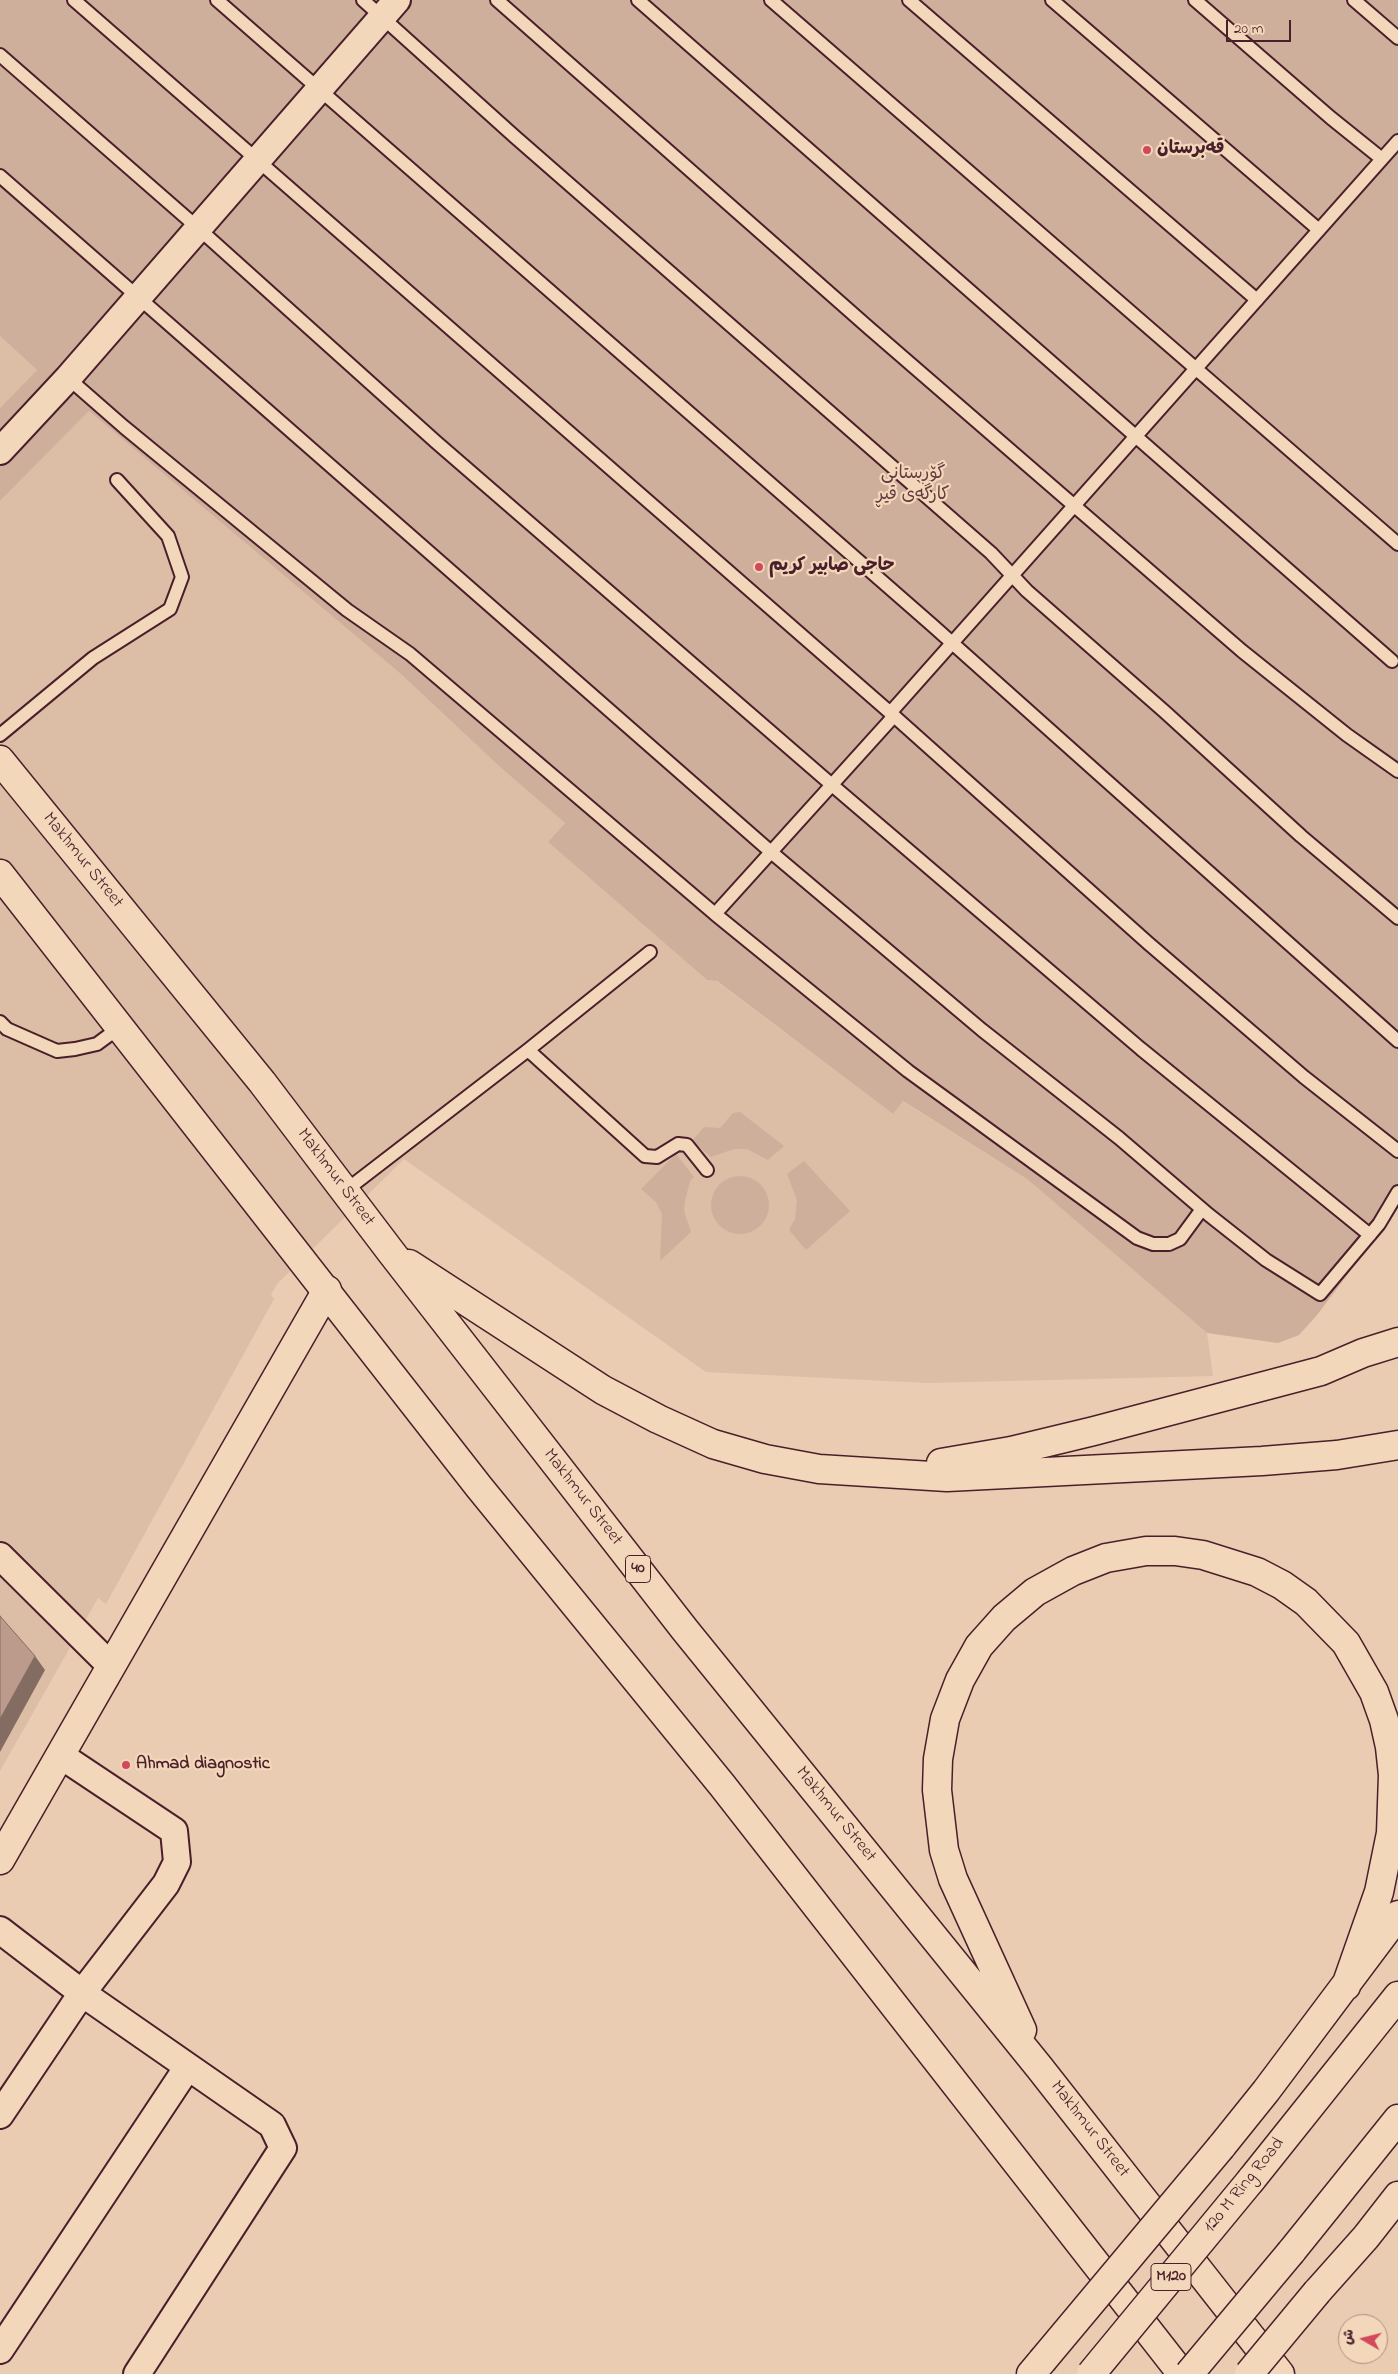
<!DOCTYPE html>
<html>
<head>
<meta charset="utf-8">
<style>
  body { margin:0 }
  #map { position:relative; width:1398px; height:2374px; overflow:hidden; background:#e9ccb1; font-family:"Indie Flower","Playpen Sans Arabic",sans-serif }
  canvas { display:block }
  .north { position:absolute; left:1338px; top:2314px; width:50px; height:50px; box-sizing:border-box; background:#f3d7ba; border:1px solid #af8d81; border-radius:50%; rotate:278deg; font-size:14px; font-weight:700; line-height:20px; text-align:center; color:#4a1f2b }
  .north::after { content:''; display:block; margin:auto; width:18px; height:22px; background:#d1495b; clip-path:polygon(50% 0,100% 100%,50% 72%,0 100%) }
  .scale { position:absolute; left:1226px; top:20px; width:65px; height:22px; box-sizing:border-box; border:2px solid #4a1f2b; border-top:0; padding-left:6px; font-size:15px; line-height:18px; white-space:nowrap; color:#4a1f2b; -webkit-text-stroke:4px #f3d7ba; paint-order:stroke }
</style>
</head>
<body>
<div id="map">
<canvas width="1398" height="2374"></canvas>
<div class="north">ش</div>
<div class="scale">20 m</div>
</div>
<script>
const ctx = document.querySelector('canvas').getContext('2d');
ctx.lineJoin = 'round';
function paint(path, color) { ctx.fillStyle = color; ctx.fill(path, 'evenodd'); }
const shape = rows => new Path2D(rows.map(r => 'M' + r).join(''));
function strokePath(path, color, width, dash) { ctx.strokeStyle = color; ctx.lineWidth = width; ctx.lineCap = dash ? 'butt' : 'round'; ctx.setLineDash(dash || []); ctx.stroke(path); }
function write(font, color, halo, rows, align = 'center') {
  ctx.font = font + ' "Indie Flower","Playpen Sans Arabic",sans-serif'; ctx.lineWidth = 4.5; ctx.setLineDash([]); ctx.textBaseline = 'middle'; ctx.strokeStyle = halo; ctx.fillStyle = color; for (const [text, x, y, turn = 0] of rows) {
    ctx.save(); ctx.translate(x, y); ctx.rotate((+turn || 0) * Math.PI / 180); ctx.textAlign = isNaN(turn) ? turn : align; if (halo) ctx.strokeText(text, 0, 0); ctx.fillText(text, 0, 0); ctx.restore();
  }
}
paint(shape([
  [0,336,37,370,0,408],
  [89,411,402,675,500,767,565,823,548,842,707,980,716,981,893,1114,902,1101,1027,1179,1207,1333,1213,1376,927,1383,706,1372,404,1159,277,1284,271,1295,274,1299,106,1604,98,1598,0,1771,0,501]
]), '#dcbda6');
paint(shape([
  [0,0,1398,0,1398,1208,1317,1315,1299,1335,1278,1343,1207,1333,1027,1179,903,1101,893,1114,717,981,707,980,548,842,565,823,500,767,402,675,89,411,0,501,0,408,37,370,0,336],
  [740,1112,784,1146,768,1160,747,1149,734,1149,711,1157,692,1141,704,1127,720,1128,733,1113],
  [676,1154,694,1177,690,1181,685,1201,684,1211,691,1232,660,1261,662,1214,656,1202,641,1189],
  [804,1161,850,1211,806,1250,789,1230,795,1219,797,1200,787,1174],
  '711 1205a29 29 0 1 1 58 0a29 29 0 1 1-58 0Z'
]), '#ceaf9b');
const lane = shape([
  [74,0,894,716,1148,943,1304,1077,1398,1151],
  [217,0,932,625,1398,1041],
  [363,0,514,136,991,553,1027,591,1165,712,1301,836,1398,918],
  [497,0,869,328,1242,651,1347,735,1398,771],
  [638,0,1392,661],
  [771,0,1398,544],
  [909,0,1257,300],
  [1052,0,1319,230],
  [1195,0,1331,118,1382,159],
  [1354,0,1398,38],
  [0,55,198,228,436,442,832,785,1141,1049,1370,1235],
  [0,176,771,852,982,1030,1119,1138,1209,1215,1266,1260,1320,1294,1379,1224,1398,1192],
  [68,378,124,427,347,610,410,654,715,914,908,1071,1137,1238,1153,1244,1169,1244,1180,1239,1202,1209],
  [890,713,1398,141],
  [0,735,93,658,170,609,182,577,168,536,117,480],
  [715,914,894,716],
  [0,1022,7,1029,57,1051,75,1049,97,1044,120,1027],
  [528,1050,645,1156,657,1157,678,1144,687,1145,707,1170],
  [345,1191,528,1050,650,952]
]);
const street = shape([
  [0,451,68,378,397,0],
  [0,1556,111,1666],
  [0,1930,82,1993,272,2125,283,2148,137,2374],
  [0,2115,82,1993,166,1884,177,1862,174,1831,60,1755],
  [0,2350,187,2068]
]);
const secondary = shape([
  [0,1860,327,1290]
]);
const highway = shape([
  [0,760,262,1082,391,1252,685,1630,1039,2067,1280,2374],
  [0,874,479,1487,722,1785,1182,2374],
  [409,1264,603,1390,658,1419,713,1444,765,1459,819,1469,947,1477,1262,1461,1337,1455,1398,1445],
  [941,1463,1011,1451,1094,1431,1321,1371,1363,1353,1398,1342],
  [1022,2030,953,1879,944,1850,937,1790,938,1759,945,1719,960,1680,979,1646,1004,1618,1035,1592,1073,1571,1106,1558,1146,1551,1175,1551,1203,1555,1257,1572,1282,1585,1306,1602,1346,1643,1374,1692,1384,1720,1390,1747,1393,1775,1391,1833,1379,1892,1346,1986],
  [1221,2147,1266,2091,1398,1915],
  [1251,2180,1398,1996],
  [1291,2252,1398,2119],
  [1317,2292,1366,2237,1398,2196],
  [1031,2374,1042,2361]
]);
strokePath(lane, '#4a1f2b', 16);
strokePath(street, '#4a1f2b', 30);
strokePath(secondary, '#4a1f2b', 31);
strokePath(highway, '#4a1f2b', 31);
strokePath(lane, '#f3d7ba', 12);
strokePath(street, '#f3d7ba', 26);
strokePath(secondary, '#f3d7ba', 28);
strokePath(highway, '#f3d7ba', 28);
const highwayBridge = shape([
  [1042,2361,1221,2147],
  [1091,2374,1251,2180],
  [1189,2374,1291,2252],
  [1249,2374,1317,2292]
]);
strokePath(highwayBridge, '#4a1f2b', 31, []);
strokePath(highwayBridge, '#f3d7ba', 28);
paint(shape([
  [35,1656,45,1670,0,1752,0,1719]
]), '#846c62');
const building = shape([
  [0,1616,35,1656,0,1719,0,1616]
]);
paint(building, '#bc9b8c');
strokePath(building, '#846c62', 1);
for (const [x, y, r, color] of [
  [1147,150,5,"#d1495b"],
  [759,567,5,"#d1495b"],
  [126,1765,5,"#d1495b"]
]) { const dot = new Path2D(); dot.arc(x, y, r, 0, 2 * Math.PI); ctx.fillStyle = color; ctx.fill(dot); strokePath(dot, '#f3d7ba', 2); }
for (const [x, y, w] of [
  [638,1569,25],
  [1171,2277,40]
]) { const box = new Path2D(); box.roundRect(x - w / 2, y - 13.5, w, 27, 4); ctx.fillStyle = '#f3d7ba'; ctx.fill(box); strokePath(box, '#4a1f2b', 1); }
write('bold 16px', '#4a1f2b', null, [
  ["40",638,1569],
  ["M120",1171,2277]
]);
write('bold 18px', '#4a1f2b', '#f3d7ba', [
  ["قەبرستان",1157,150],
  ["حاجی صابیر کریم",769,567],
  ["Ahmad diagnostic",136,1765]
], 'left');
write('18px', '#643c41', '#f3d7ba', [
  ["گۆڕستانی",913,475],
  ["کارگەی قیڕ",913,496]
]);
write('18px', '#4a1f2b', '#f3d7ba', [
  ["Makhmur Street",82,861,51],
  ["Makhmur Street",335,1178,53],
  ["Makhmur Street",582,1498,52],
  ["Makhmur Street",835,1815,51],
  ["Makhmur Street",1089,2130,52],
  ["120 M Ring Road",1245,2186,-51]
]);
</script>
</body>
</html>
